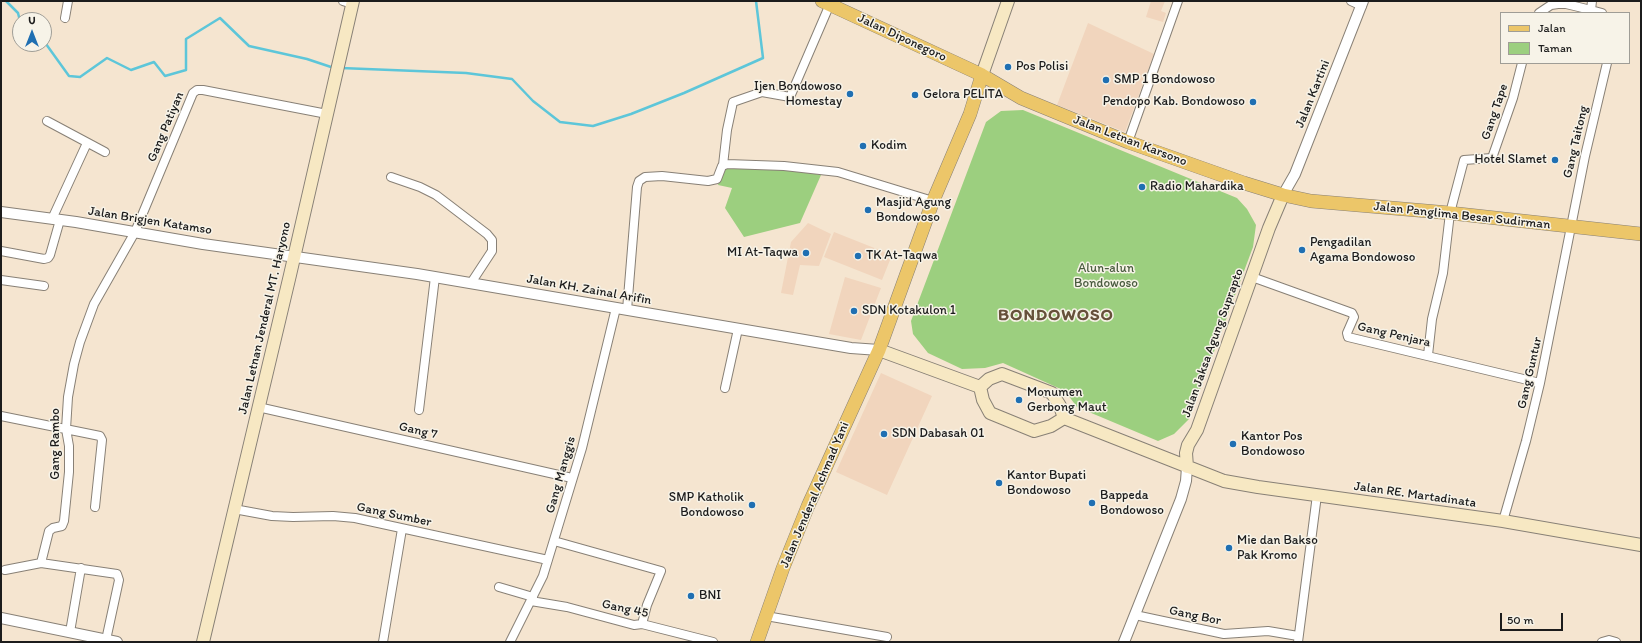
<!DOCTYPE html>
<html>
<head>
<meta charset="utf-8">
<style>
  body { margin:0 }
  #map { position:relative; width:1642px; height:643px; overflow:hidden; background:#f5e5d0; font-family:Itim,sans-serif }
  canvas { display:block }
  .frame { position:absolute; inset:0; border:2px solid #1c1c1c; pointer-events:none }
  .legend { position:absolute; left:1500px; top:12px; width:130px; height:52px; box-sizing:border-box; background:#f7f3e8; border:1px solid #9f9d96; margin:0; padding:5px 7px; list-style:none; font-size:12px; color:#1c1c1c }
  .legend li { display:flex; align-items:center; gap:8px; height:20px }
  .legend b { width:20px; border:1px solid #9f9d96 }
  .north { position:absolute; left:12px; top:12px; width:40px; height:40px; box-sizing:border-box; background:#f7f3e8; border:1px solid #9f9d96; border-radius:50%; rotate:0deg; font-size:11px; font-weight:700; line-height:16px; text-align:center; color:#1c1c1c }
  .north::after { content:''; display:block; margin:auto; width:14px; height:18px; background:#1f6fb2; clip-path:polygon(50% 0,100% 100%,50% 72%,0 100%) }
  .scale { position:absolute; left:1500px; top:613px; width:63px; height:18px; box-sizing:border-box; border:2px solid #1c1c1c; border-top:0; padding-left:5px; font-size:12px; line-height:14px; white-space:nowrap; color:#1c1c1c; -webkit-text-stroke:3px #f7f3e8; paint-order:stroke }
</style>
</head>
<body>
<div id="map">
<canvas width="1642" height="643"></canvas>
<div class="frame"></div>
<ul class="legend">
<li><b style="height:5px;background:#ecc669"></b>Jalan</li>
<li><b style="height:11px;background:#9ccf7f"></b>Taman</li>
</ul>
<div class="north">U</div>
<div class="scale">50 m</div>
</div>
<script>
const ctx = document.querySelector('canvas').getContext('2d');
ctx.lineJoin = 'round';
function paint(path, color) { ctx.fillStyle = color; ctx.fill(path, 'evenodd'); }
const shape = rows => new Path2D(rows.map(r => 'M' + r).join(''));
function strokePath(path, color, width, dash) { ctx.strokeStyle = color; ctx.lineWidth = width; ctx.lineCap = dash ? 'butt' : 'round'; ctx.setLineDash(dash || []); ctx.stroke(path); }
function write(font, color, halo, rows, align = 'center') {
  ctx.font = font + ' Itim,sans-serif'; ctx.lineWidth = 3; ctx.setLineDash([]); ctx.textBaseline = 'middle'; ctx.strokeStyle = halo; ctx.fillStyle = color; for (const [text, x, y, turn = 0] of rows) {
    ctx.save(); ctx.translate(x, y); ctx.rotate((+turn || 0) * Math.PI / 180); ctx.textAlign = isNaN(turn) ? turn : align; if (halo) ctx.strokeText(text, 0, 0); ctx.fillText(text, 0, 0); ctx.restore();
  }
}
paint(shape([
  [1151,1,1165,1,1161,11,1166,13,1163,22,1146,17],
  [1088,23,1154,54,1125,132,1057,105],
  [808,223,831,234,819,266,800,265,793,295,781,293,791,242],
  [834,232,892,255,882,280,824,257],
  [845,277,881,288,861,340,829,334],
  [881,373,932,396,887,495,836,472]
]), '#f1d5bd');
paint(shape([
  [1023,110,1237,198,1247,209,1256,225,1253,247,1189,419,1174,434,1158,441,1077,407,1065,391,1003,363,985,368,962,369,928,353,913,334,911,321,986,122,1001,111],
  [772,165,821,175,800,223,744,237,725,208,732,188,718,185,723,169]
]), '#9ccf7f');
strokePath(shape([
  [6,1,18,13,20,21],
  [44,44,46,44,69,76,80,77,107,58,131,70,154,62,165,76,186,70,186,39,220,18,249,46,307,59,334,68],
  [341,68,466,73,512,79,533,101,560,122,593,126,631,114,684,93,763,58,756,1]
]), '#5dc6d9', 2.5);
const minor = shape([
  [343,1,352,4],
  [1351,1,1362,6],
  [1592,1,1591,10,1602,13],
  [1539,13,1551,5,1558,4,1566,4,1591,10],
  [65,18,68,1],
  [47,121,105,152],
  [1128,142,1178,1],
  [723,165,727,130,733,102,762,92,790,97,830,4],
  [391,177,420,187,436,195,487,234,492,240,492,251,471,283],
  [52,219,87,143],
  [1,251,44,259,48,258,50,255,60,220],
  [1252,277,1352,313,1354,317,1347,333,1348,337,1540,383],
  [1,280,44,286],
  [627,310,637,187,639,181,645,177,662,176,708,181,717,179,722,166,727,164,784,166,838,172,933,201],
  [1428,355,1432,319,1443,273,1450,213,1464,160,1492,158,1513,98,1522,63],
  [725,388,738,329],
  [258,407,572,478],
  [419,410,435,277],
  [1,416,100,436,102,440,95,507],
  [234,509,272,516,293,517,333,516,355,518,548,560],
  [1503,521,1526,441,1540,383,1585,156,1607,63],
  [554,541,661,571,647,605,642,624],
  [41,563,49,531,53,528,62,526,64,521,69,472,69,446,66,429,68,397,74,364,80,342,94,304,135,232,193,93,197,90,203,90,327,114],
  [5,570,41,563,117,574,119,580,106,640],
  [499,587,533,597],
  [531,601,567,607,634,625,642,624,713,642],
  [1135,615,1224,634,1268,631,1298,636],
  [766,616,887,637],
  [70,632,81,568],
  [383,642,402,529],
  [510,642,543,576,582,448,616,308],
  [1298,642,1317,495],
  [1602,642,1609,640,1616,642]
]);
const tertiary = shape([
  [1283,195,1295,174,1363,1],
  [1,212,76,222,203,244,417,274,851,348,879,350],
  [1,618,117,642],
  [1124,642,1181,499,1186,481,1187,467]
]);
const secondary = shape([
  [982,75,1008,1],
  [879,350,980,387],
  [980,387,983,400,990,413,1034,431,1051,426,1064,418],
  [980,387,989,379,1002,374,1052,393,1060,406,1064,418],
  [1064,418,1224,481,1258,487,1503,521,1641,545],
  [1187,467,1186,453,1188,445,1197,430,1269,228,1283,195],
  [203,642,290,275,353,1]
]);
const primary = shape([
  [822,1,982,75,1021,98,1128,142,1244,183,1283,195,1311,201,1450,213,1641,234],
  [757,642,783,568,808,506,879,350,933,201,970,114,982,75]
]);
strokePath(minor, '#888076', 10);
strokePath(tertiary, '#888076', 12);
strokePath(secondary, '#888076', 14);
strokePath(primary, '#888076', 14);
strokePath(minor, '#fff', 8);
strokePath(tertiary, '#fff', 10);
strokePath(secondary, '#f7e8c3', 12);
strokePath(primary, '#ecc669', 13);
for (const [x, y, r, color] of [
  [1008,67,4,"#1f6fb2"],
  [1106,80,4,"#1f6fb2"],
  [850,94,4,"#1f6fb2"],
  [915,95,4,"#1f6fb2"],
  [1253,102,4,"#1f6fb2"],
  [863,146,4,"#1f6fb2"],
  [1555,160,4,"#1f6fb2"],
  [1142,187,4,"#1f6fb2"],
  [868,210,4,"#1f6fb2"],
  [1302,250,4,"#1f6fb2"],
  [806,253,4,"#1f6fb2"],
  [858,256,4,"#1f6fb2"],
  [854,311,4,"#1f6fb2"],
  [1019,400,4,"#1f6fb2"],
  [884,434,4,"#1f6fb2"],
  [1233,444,4,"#1f6fb2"],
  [999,483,4,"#1f6fb2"],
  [1092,503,4,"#1f6fb2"],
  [752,505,4,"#1f6fb2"],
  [1229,548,4,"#1f6fb2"],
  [691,596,4,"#1f6fb2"]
]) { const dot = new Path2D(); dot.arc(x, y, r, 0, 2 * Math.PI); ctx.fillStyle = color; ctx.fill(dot); strokePath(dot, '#f7f3e8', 1.5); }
write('13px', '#1c1c1c', '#f7f3e8', [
  ["Jalan Diponegoro",902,38,25],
  ["Jalan Kartini",1313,94,-68],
  ["Gang Tape",1495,112,-71],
  ["Gang Patiyan",166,127,-67],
  ["Jalan Letnan Karsono",1130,141,21],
  ["Gang Taitong",1576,142,-77],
  ["Jalan Panglima Besar Sudirman",1462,216,6],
  ["Jalan Brigjen Katamso",150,221,9],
  ["Jalan KH. Zainal Arifin",589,290,10],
  ["Jalan Letnan Jenderal MT. Haryono",265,318,-77],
  ["Gang Penjara",1394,335,13],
  ["Jalan Jaksa Agung Suprapto",1213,343,-70],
  ["Gang Guntur",1530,373,-77],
  ["Gang 7",418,431,13],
  ["Gang Rambo",56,444,-90],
  ["Gang Manggis",561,475,-74],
  ["Jalan Jenderal Achmad Yani",815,495,-67],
  ["Jalan RE. Martadinata",1415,495,8],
  ["Gang Sumber",394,515,12],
  ["Gang 45",625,609,12],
  ["Gang Bor",1195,616,12]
]);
write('13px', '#1c1c1c', '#f7f3e8', [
  ["Pos Polisi",1016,67],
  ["SMP 1 Bondowoso",1114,80],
  ["Ijen Bondowoso",842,87,"right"],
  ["Homestay",842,102,"right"],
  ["Gelora PELITA",923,95],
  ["Pendopo Kab. Bondowoso",1245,102,"right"],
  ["Kodim",871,146],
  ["Hotel Slamet",1547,160,"right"],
  ["Radio Mahardika",1150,187],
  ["Masjid Agung",876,203],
  ["Bondowoso",876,218],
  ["Pengadilan",1310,243],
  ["Agama Bondowoso",1310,258],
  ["MI At-Taqwa",798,253,"right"],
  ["TK At-Taqwa",866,256],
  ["SDN Kotakulon 1",862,311],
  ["Monumen",1027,393],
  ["Gerbong Maut",1027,408],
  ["SDN Dabasah 01",892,434],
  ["Kantor Pos",1241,437],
  ["Bondowoso",1241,452],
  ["Kantor Bupati",1007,476],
  ["Bondowoso",1007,491],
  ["Bappeda",1100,496],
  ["Bondowoso",1100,511],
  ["SMP Katholik",744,498,"right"],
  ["Bondowoso",744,513,"right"],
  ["Mie dan Bakso",1237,541],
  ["Pak Kromo",1237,556],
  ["BNI",699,596]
], 'left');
write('13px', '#495b3f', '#f7f3e8', [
  ["Alun-alun",1106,269],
  ["Bondowoso",1106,284]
]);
ctx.letterSpacing = '1px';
write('bold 17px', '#66513a', '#f7f3e8', [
  ["BONDOWOSO",1056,316]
]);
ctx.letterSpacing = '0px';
</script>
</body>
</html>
